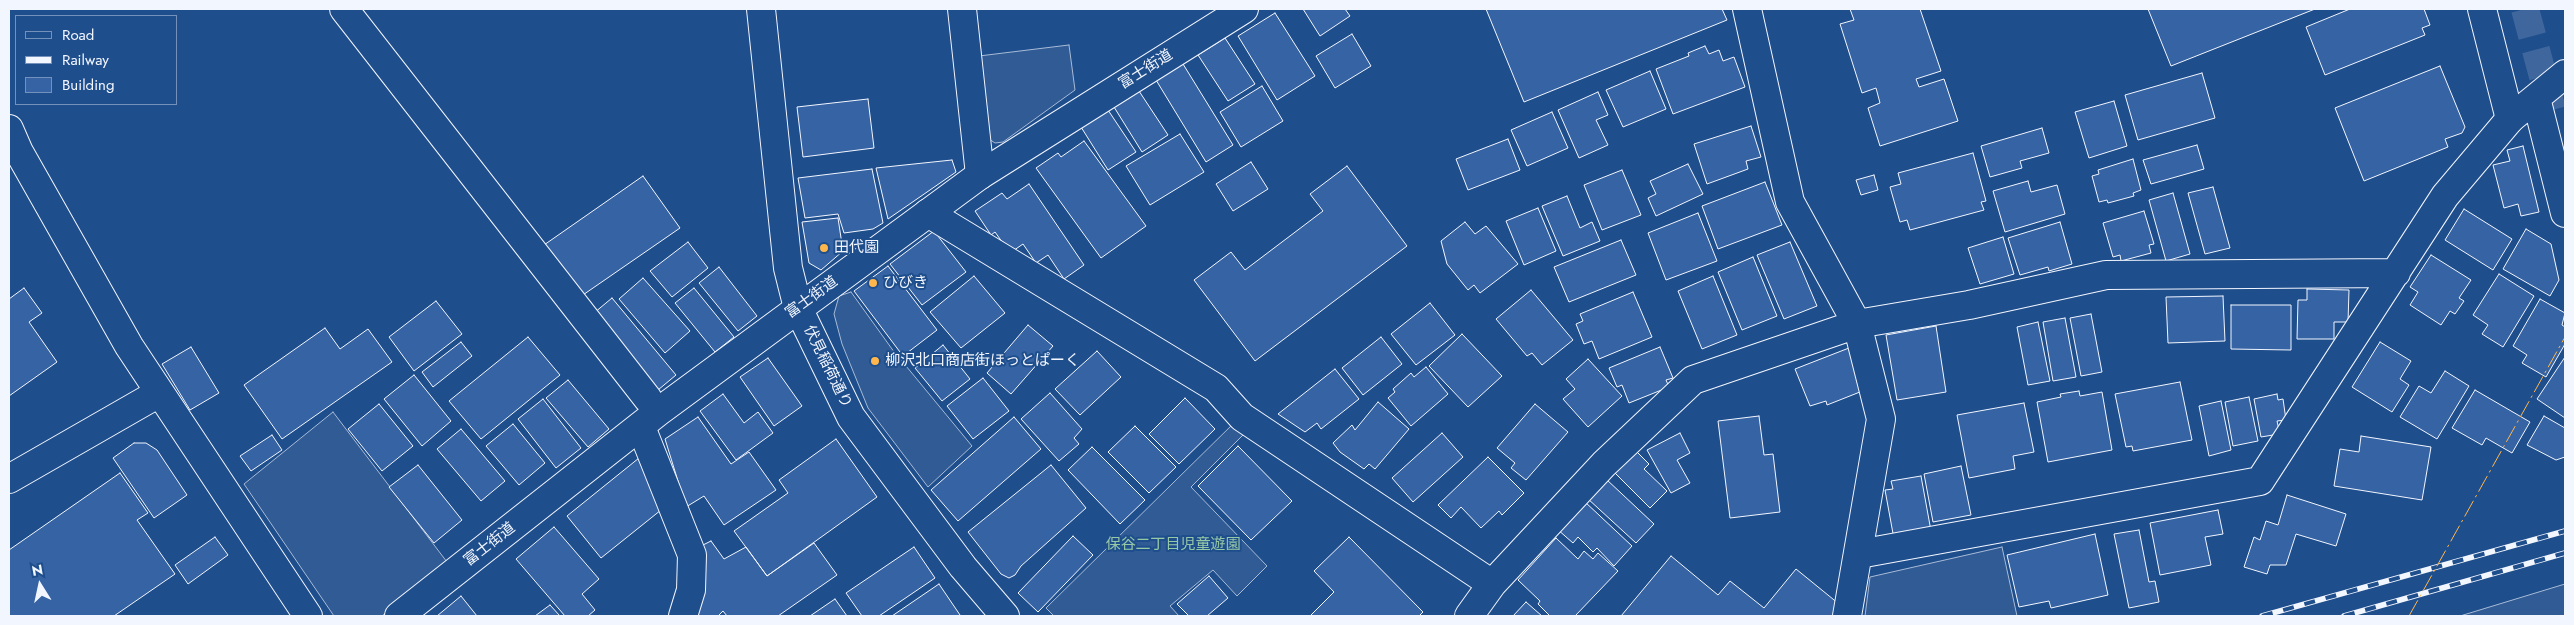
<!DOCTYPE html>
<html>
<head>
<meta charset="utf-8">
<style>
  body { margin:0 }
  #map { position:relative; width:2574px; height:625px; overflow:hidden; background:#1f4e8c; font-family:Jost,sans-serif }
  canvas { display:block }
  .frame { position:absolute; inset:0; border:10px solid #f2f6ff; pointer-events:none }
  .legend { position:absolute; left:15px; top:15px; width:162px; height:90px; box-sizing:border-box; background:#1f4e8c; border:1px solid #7391ba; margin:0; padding:6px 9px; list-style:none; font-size:15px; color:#f2f6ff }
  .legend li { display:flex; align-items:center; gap:10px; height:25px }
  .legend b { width:25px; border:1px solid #7391ba }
  .north { position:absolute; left:15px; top:560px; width:50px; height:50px; -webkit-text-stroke:4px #1f4e8c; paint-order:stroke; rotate:350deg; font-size:14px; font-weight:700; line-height:20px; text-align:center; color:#f2f6ff }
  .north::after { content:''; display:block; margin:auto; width:18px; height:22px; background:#f2f6ff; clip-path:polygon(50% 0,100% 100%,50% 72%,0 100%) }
</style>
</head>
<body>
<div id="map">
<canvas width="2574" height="625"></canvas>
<div class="frame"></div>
<ul class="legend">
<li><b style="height:6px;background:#1f4e8c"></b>Road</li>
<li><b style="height:6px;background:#f2f6ff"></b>Railway</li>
<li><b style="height:14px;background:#3563a3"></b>Building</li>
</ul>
<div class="north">N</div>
</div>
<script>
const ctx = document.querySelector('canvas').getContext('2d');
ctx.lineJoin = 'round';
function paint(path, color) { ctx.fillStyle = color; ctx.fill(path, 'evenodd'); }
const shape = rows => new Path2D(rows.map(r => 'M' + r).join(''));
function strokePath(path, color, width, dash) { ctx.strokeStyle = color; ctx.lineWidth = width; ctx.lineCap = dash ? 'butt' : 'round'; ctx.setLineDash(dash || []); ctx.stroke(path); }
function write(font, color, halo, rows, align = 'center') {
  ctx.font = font + ' Jost,"Noto Sans JP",sans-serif'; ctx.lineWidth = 4; ctx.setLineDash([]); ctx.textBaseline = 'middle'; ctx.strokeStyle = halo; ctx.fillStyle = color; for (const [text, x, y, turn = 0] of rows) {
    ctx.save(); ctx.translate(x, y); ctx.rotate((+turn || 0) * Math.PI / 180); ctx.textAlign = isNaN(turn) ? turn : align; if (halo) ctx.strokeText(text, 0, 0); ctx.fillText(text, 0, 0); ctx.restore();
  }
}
const built = shape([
  [1069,45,1075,90,1003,142,995,143,989,139,979,56,1069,45],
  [851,292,892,349,972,446,928,487,868,408,842,344,834,314,839,296,851,292],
  [333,412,447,562,382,616,334,616,244,484,333,412],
  [1236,421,1247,431,1191,487,1267,566,1237,596,1213,570,1170,606,1179,616,1054,616,1046,608,1236,421],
  [2002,547,2017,616,1865,616,1870,577,2002,547],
  [2565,584,2565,616,2460,616,2565,584]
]);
paint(built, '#305b95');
strokePath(built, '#a8bbd7', 1);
const building = shape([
  [1303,9,1345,9,1350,16,1320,36,1303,9],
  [1486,9,1722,9,1727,20,1524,102,1486,9],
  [1850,9,1920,9,1941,71,1916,79,1919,87,1944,79,1958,121,1880,146,1868,108,1880,103,1876,88,1862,93,1840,24,1854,20,1850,9],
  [2148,9,2315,9,2171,66,2148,9],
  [2350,9,2424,9,2430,25,2422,28,2425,35,2325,75,2306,27,2350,9],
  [1275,13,1315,76,1277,100,1238,36,1275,13],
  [1352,34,1371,66,1335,88,1316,56,1352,34],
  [1225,38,1255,84,1228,101,1198,55,1225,38],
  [1705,46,1709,54,1719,50,1723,61,1734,57,1745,87,1673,114,1656,69,1689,56,1688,53,1705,46],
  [1183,64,1233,145,1206,162,1156,80,1183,64],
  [2440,66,2465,127,2462,133,2445,139,2448,147,2364,181,2335,108,2440,66],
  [1650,71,1666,109,1623,127,1606,90,1650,71],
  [2202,73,2215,118,2138,140,2125,95,2202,73],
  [1262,86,1283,121,1241,147,1220,112,1262,86],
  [1139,91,1168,135,1142,152,1114,107,1139,91],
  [1598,92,1608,115,1596,120,1608,145,1579,158,1558,110,1598,92],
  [868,99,874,148,803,157,797,107,868,99],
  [2114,101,2127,146,2089,158,2075,112,2114,101],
  [1108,110,1136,152,1108,170,1081,127,1108,110],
  [1552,112,1568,148,1527,166,1511,130,1552,112],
  [1751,126,1761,157,1746,161,1748,169,1707,184,1694,144,1751,126],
  [2042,128,2049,153,2020,161,2022,168,1990,177,1981,146,2042,128],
  [1180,134,1204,172,1150,205,1126,166,1180,134],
  [1508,139,1520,170,1468,190,1456,159,1508,139],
  [1084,141,1146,226,1101,258,1036,168,1058,153,1061,157,1084,141],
  [2197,145,2204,169,2151,184,2143,160,2197,145],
  [2523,146,2539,212,2521,216,2518,204,2504,208,2493,165,2510,161,2507,150,2523,146],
  [1973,153,1986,201,1981,202,1984,210,1910,230,1907,220,1900,222,1890,187,1901,184,1898,173,1973,153],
  [2133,159,2141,190,2133,193,2134,196,2108,203,2107,200,2099,202,2092,176,2099,174,2098,170,2133,159],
  [952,160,956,172,888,219,876,168,952,160],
  [1251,162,1268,189,1233,211,1216,184,1251,162],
  [1688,164,1703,194,1656,216,1648,198,1656,194,1650,181,1688,164],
  [1347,166,1407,246,1255,361,1194,280,1231,252,1245,270,1323,211,1310,194,1347,166],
  [872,169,883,223,873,229,844,233,838,214,805,218,798,178,872,169],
  [1622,170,1641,215,1602,230,1584,185,1622,170],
  [1874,175,1878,190,1861,195,1856,180,1874,175],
  [643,176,680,228,580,297,544,245,643,176],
  [2028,181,2031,192,2057,185,2065,214,2005,232,1993,191,2028,181],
  [1765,182,1782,225,1718,249,1702,206,1765,182],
  [1029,184,1084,265,1064,279,1048,255,1036,263,1023,244,1010,253,995,232,991,235,975,211,1002,193,1007,199,1029,184],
  [2213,187,2230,248,2205,254,2188,193,2213,187],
  [2173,193,2190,254,2166,261,2149,200,2173,193],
  [1567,196,1580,228,1592,222,1600,241,1563,256,1542,206,1567,196],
  [1538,208,1556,251,1524,265,1506,221,1538,208],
  [2464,209,2512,239,2493,270,2445,240,2464,209],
  [2144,211,2154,244,2149,245,2151,253,2121,261,2120,255,2113,257,2103,223,2144,211],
  [1698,213,1717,261,1666,280,1648,233,1698,213],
  [838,218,843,251,821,270,809,263,802,222,838,218],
  [1465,222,1475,234,1486,226,1518,264,1480,293,1474,285,1468,290,1447,264,1441,241,1465,222],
  [2060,222,2072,264,2049,271,2048,267,2020,275,2008,238,2060,222],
  [2526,229,2551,244,2559,280,2550,296,2503,269,2526,229],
  [934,231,966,272,922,305,890,264,934,231],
  [2003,237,2014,274,1980,284,1968,248,2003,237],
  [1621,240,1636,275,1569,302,1554,267,1621,240],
  [688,242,708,268,672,297,650,271,688,242],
  [1790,242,1817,306,1784,319,1757,255,1790,242],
  [2431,255,2471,280,2459,298,2464,301,2455,314,2450,311,2441,325,2410,305,2418,292,2410,287,2431,255],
  [1753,257,1777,316,1742,330,1718,272,1753,257],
  [888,266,937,330,903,356,854,291,888,266],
  [719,267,757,316,738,331,699,283,719,267],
  [2499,274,2534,296,2503,347,2482,334,2488,325,2473,315,2499,274],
  [974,276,1005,313,961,348,930,312,974,276],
  [1713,276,1737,335,1702,349,1678,291,1713,276],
  [643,278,690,331,665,353,619,299,643,278],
  [24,288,42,313,29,322,57,362,9,396,9,299,24,288],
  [694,288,734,337,715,352,675,303,694,288],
  [2307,289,2349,290,2348,322,2334,322,2334,339,2297,339,2298,300,2307,300,2307,289],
  [1531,290,1573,340,1542,365,1532,353,1527,356,1496,319,1531,290],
  [1633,292,1652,337,1599,359,1592,341,1584,344,1576,324,1583,321,1580,314,1633,292],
  [2223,296,2225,341,2168,343,2166,297,2223,296],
  [612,298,676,375,652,395,588,318,612,298],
  [2540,299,2565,313,2562,325,2565,327,2565,344,2546,377,2522,363,2527,355,2513,346,2540,299],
  [436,301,462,334,414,371,389,337,436,301],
  [1430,303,1455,335,1416,365,1391,334,1430,303],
  [2231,305,2291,305,2291,350,2231,349,2231,305],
  [2091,314,2102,372,2081,376,2070,318,2091,314],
  [2065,318,2076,377,2053,381,2043,322,2065,318],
  [2038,322,2050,381,2028,385,2017,327,2038,322],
  [1028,325,1053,346,1011,394,987,373,1028,325],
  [1936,326,1946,392,1897,400,1886,335,1936,326],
  [325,328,340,349,368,329,392,362,282,439,244,385,325,328],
  [1462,334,1502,376,1468,407,1429,366,1462,334],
  [528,337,560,375,481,439,449,401,528,337],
  [1381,337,1402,364,1363,395,1342,368,1381,337],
  [461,342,472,356,433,387,422,372,461,342],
  [2380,342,2411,361,2400,379,2409,385,2392,412,2352,387,2380,342],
  [943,345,970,379,942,401,915,368,943,345],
  [191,347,219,393,190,410,162,364,191,347],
  [1660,347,1673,378,1666,380,1669,387,1629,403,1622,385,1617,387,1609,368,1660,347],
  [1849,348,1865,390,1827,405,1826,401,1810,406,1795,369,1849,348],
  [1097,351,1121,377,1080,415,1055,389,1097,351],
  [2565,357,2565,418,2537,399,2565,357],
  [768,358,802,406,774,426,740,377,768,358],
  [1588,359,1622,396,1588,427,1563,399,1575,389,1566,379,1588,359],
  [1426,367,1448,394,1411,426,1388,398,1395,392,1393,389,1411,373,1414,377,1426,367],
  [1335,369,1359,399,1321,429,1317,423,1305,432,1278,414,1335,369],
  [2445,371,2469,386,2437,439,2400,417,2419,386,2431,393,2445,371],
  [414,375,451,421,422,446,384,399,414,375],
  [983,378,1009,411,973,439,947,406,983,378],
  [568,380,609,429,588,447,546,398,568,380],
  [2180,382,2192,440,2133,451,2132,446,2126,447,2115,394,2180,382],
  [2475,390,2530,422,2512,453,2486,438,2482,445,2452,428,2475,390],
  [2079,391,2080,396,2102,392,2112,450,2048,462,2037,402,2061,397,2060,394,2079,391],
  [1050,393,1082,429,1074,438,1079,444,1059,461,1021,419,1050,393],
  [723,394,744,423,758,412,773,433,736,460,700,411,723,394],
  [2277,394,2278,400,2283,399,2286,420,2277,421,2279,430,2273,435,2261,437,2254,399,2277,394],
  [2249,397,2258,441,2233,446,2225,402,2249,397],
  [1185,398,1215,429,1179,464,1149,434,1185,398],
  [543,399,581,448,556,468,518,419,543,399],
  [2221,401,2231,450,2209,456,2199,406,2221,401],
  [1378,402,1409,429,1375,469,1369,464,1364,469,1340,452,1333,443,1352,425,1355,430,1378,402],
  [2024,403,2034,452,2013,456,2015,469,1969,478,1957,415,2024,403],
  [379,404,413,446,382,471,348,429,379,404],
  [1535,404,1568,432,1526,480,1511,468,1515,463,1497,448,1535,404],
  [1759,416,1764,455,1773,454,1780,512,1730,518,1718,421,1759,416],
  [2544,416,2565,428,2565,457,2556,460,2527,445,2544,416],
  [698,417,731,464,749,452,776,490,724,525,704,496,686,507,665,439,698,417],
  [1014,417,1041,449,958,521,931,490,1014,417],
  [513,424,545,463,519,485,486,446,513,424],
  [1135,426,1176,467,1149,493,1108,452,1135,426],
  [461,429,505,481,481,501,437,449,461,429],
  [1442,433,1463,457,1413,502,1392,478,1442,433],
  [1680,433,1690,453,1677,460,1690,483,1671,493,1647,450,1680,433],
  [272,435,282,450,251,471,240,456,272,435],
  [2361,436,2431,447,2422,500,2334,486,2340,449,2359,452,2361,436],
  [836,439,877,497,767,576,734,531,788,493,779,480,836,439],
  [134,443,146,443,157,450,187,495,154,518,113,458,134,443],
  [1238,446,1292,501,1251,540,1198,486,1238,446],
  [1092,447,1145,500,1120,524,1068,470,1092,447],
  [1635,450,1649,464,1644,469,1667,491,1650,508,1613,471,1635,450],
  [1488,457,1524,493,1502,515,1499,511,1481,528,1461,507,1451,518,1438,505,1488,457],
  [639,458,661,510,601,558,567,516,639,458],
  [418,465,462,520,434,543,389,487,418,465],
  [1051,465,1086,508,1021,566,1015,575,1009,578,1001,574,968,532,1051,465],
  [1961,466,1971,515,1933,522,1924,474,1961,466],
  [120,473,148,513,137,520,175,574,114,616,9,616,9,550,120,473],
  [1921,476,1931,531,1894,539,1885,490,1893,489,1891,481,1921,476],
  [1606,479,1654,524,1636,543,1587,498,1606,479],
  [2287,495,2346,514,2336,546,2296,534,2286,565,2270,565,2267,574,2244,567,2254,537,2260,540,2266,521,2278,525,2287,495],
  [1584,501,1632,546,1614,566,1597,548,1593,552,1578,537,1573,543,1557,529,1584,501],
  [2218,510,2223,534,2205,537,2211,565,2160,575,2150,523,2218,510],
  [554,527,599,579,582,594,595,610,588,616,565,616,516,559,554,527],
  [2139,530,2149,582,2155,581,2159,602,2129,608,2114,534,2139,530],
  [2095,534,2108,595,2051,608,2049,601,2019,607,2007,555,2095,534],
  [1073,536,1093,555,1038,612,1018,593,1073,536],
  [215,537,228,555,188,584,175,565,215,537],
  [1349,537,1423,612,1419,616,1310,616,1334,592,1314,571,1349,537],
  [1556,538,1578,559,1584,551,1593,559,1598,553,1618,571,1575,616,1550,616,1538,604,1540,601,1518,580,1556,538],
  [711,541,724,559,746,547,767,576,814,543,837,575,778,616,727,616,723,611,718,616,694,616,697,548,711,541],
  [914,547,935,578,879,616,862,616,846,593,914,547],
  [1671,556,1718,595,1730,581,1764,608,1796,569,1839,604,1834,616,1621,616,1671,556],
  [1209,576,1228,598,1207,616,1189,616,1177,604,1209,576],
  [939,584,960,615,958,616,892,616,939,584],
  [461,596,477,616,437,616,461,596],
  [835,599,847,616,810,616,835,599],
  [1526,602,1542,616,1513,616,1526,602],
  [550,605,560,616,535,616,550,605]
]);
paint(building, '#3563a3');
strokePath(building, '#f2f6ff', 1);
strokePath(shape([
  [2525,9,2552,110]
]), '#3f679d', 28, [28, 14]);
const minor = shape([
  [344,9,648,399],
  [761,9,788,268,798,308,851,417,963,567,1005,616],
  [962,9,980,175],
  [1747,9,1790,202,1857,324,1881,419,1847,616],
  [2536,98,2565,213],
  [9,129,19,152,129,346,308,616],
  [928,213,1216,388,1242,417,1492,584],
  [641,427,692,555,691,590,683,616],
  [9,479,159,393],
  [1859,554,2260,481,2445,196,2510,119,2565,74],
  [1469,616,1492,584,1604,464,1693,380,1857,324,1969,305,2106,275,2396,273]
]);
const major = shape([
  [2482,9,2510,119],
  [399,616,658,412,980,175,1244,9]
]);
strokePath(minor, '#f2f6ff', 30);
strokePath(major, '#f2f6ff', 30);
strokePath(minor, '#1f4e8c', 28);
strokePath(major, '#1f4e8c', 28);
const rail = shape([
  [2262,616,2565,531],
  [2344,616,2565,553]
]);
strokePath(rail, '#f2f6ff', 5.5);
strokePath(rail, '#1f4e8c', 4, [11]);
strokePath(shape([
  [2409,616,2565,337]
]), '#ffb74d', 1, [18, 4, 2.5, 4]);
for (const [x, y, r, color] of [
  [824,248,5,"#ffb74d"],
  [873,283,5,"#ffb74d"],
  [875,361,5,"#ffb74d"]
]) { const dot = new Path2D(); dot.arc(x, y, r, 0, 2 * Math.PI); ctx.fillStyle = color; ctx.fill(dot); strokePath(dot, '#1f4e8c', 2); }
write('15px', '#f2f6ff', '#1f4e8c', [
  ["富士街道",1146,70,-32],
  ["富士街道",812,298,-36],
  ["伏見稲荷通り",827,367,64],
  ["富士街道",490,545,-38]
]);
write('15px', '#f2f6ff', '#1f4e8c', [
  ["田代園",834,248],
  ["ひびき",883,283],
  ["柳沢北口商店街ほっとぱーく",885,361]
], 'left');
write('15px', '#97c8a6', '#1f4e8c', [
  ["保谷二丁目児童遊園",1173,545]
]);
</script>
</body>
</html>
